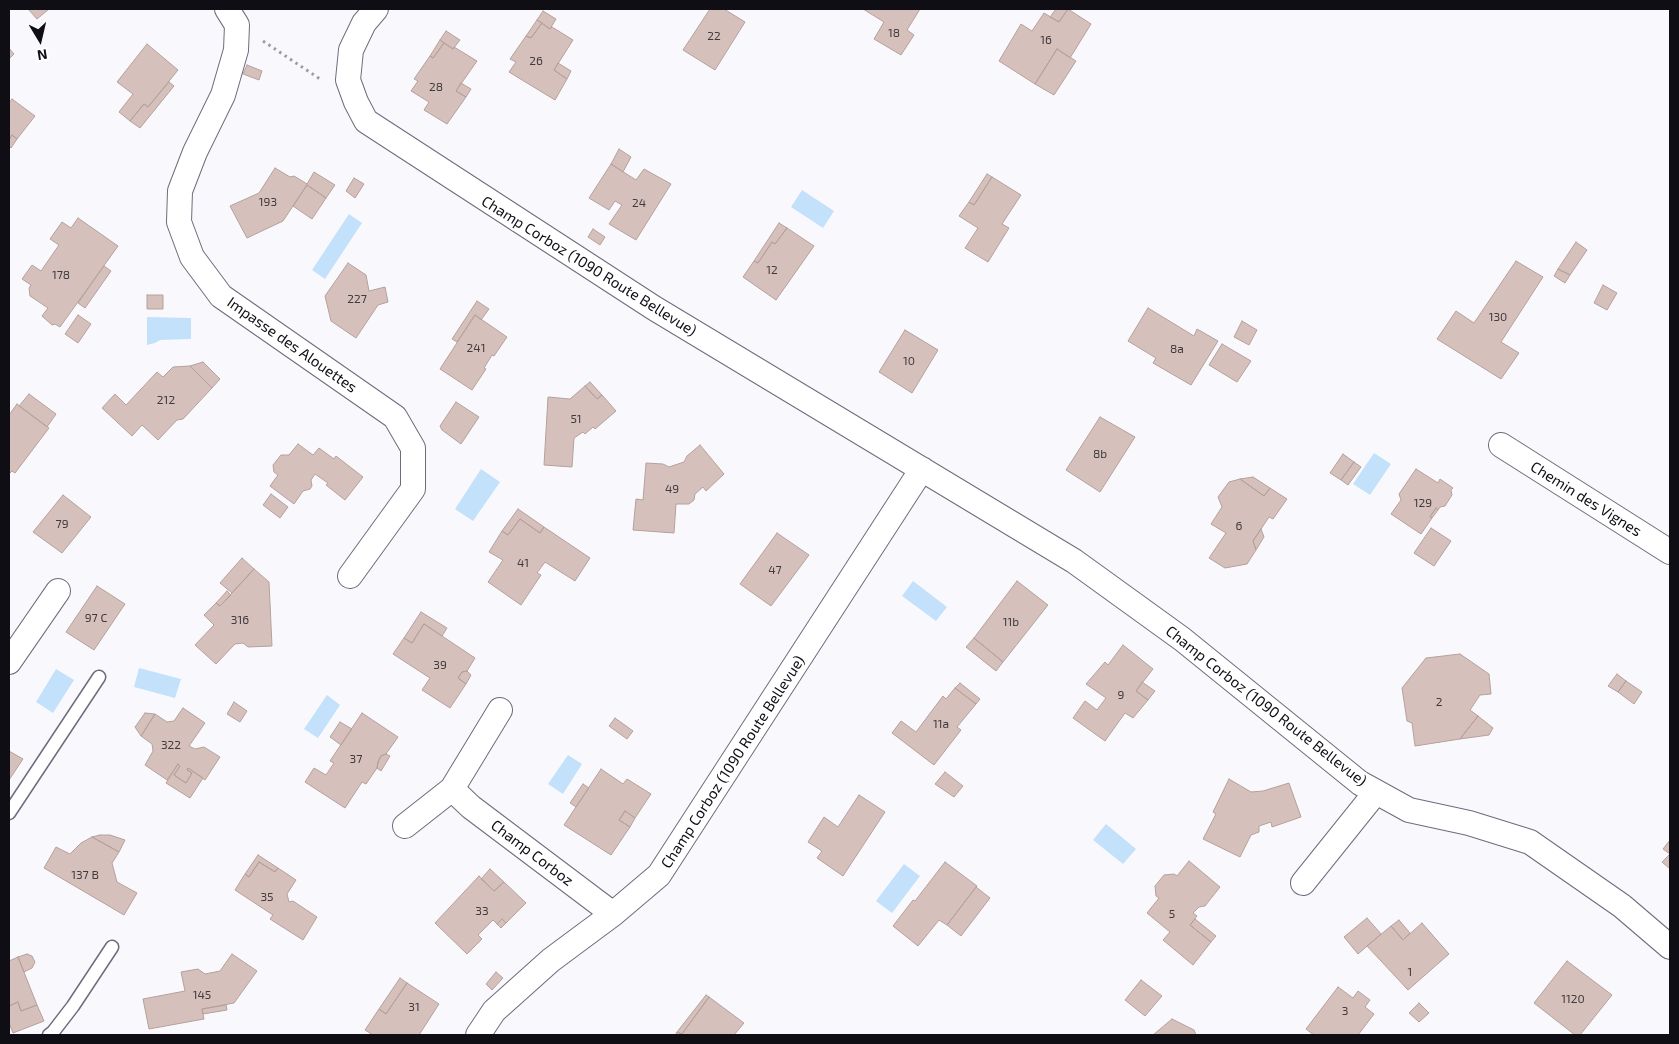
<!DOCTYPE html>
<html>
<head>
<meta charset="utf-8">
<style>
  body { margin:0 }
  #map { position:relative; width:1679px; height:1044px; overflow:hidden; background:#f9f9fd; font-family:"Exo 2",sans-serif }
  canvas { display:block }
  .frame { position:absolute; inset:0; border:10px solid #0f0e14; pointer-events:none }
  .north { position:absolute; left:15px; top:15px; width:50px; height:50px; -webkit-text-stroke:4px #fff; paint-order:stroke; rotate:171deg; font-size:14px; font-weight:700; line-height:20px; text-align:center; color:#0f0e14 }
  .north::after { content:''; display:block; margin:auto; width:18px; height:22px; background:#0f0e14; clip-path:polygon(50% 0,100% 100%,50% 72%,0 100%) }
</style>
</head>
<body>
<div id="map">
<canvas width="1679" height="1044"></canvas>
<div class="frame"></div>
<div class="north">N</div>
</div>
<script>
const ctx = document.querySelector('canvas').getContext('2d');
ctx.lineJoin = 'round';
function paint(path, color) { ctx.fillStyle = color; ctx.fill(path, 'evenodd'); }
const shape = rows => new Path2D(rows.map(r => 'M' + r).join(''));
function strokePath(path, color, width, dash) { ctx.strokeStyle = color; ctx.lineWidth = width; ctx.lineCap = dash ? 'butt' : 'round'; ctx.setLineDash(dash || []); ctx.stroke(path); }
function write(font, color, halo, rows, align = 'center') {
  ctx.font = font + ' "Exo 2",sans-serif'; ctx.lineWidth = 4.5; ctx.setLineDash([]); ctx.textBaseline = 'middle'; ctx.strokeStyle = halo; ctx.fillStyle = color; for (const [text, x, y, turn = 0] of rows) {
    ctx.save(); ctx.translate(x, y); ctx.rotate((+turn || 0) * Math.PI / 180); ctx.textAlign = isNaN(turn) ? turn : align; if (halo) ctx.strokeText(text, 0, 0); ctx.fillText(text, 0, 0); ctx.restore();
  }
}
paint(shape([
  [802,190,834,211,823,228,791,207],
  [349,214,362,223,325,279,312,270],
  [147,317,191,318,191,339,160,340,155,343,147,345],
  [1374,453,1391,464,1370,495,1353,484],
  [481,469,500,482,473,521,455,509],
  [913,581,947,607,936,621,902,596],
  [139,668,181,679,175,698,134,687],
  [56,669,74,680,53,713,36,702],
  [327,695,340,705,318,738,304,729],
  [568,755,582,764,563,794,548,784],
  [1106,824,1136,849,1123,864,1093,840],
  [904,864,920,876,892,913,876,901]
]), '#c3e1fa');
const building = shape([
  [28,9,49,9,37,19,28,9],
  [710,9,724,9,745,22,715,70,683,50,710,9],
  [863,9,920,9,907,30,914,35,901,55,874,39,884,22,863,9],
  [1056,9,1068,9,1059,22,1050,17,1056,9],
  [1068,9,1091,24,1070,58,1057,49,1035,84,999,61,1021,24,1032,31,1044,13,1059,22,1068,9],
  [543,11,556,19,550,29,537,20,543,11],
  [537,20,542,23,531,38,526,36,537,20],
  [542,23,550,29,552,27,573,40,554,70,567,79,555,100,509,72,516,62,510,59,526,36,531,38,542,23],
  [446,31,460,40,453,49,440,40,446,31],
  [440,40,444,43,433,58,430,56,440,40],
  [444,43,453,49,454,47,477,61,456,91,466,97,447,124,424,110,429,102,411,91,418,81,414,79,430,56,433,58,444,43],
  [147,44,178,70,148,107,144,104,130,121,119,112,133,94,117,82,147,44],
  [9,48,14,54,9,59,9,48],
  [1057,49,1076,61,1054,95,1035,84,1057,49],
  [558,63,571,71,567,79,554,70,558,63],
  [247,65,262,71,259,80,243,74,247,65],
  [169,82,174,86,140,128,130,121,144,104,148,107,169,82],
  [461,83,471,89,466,97,456,91,461,83],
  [12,99,35,116,17,139,12,135,9,140,9,103,12,99],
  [12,135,17,139,11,148,9,146,9,140,12,135],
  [619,149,631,157,623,172,611,164,619,149],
  [611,164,636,180,644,169,671,184,636,240,609,224,622,205,615,201,609,210,589,198,611,164],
  [275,168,290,177,294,176,307,184,314,172,335,185,326,198,307,185,283,221,247,238,230,206,259,193,275,168],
  [987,174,992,177,974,205,969,202,987,174],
  [992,177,1021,195,1002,224,1009,228,988,262,965,248,978,228,959,216,969,202,974,205,992,177],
  [354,178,364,184,355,198,346,191,354,178],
  [307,185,326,198,312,219,293,206,307,185],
  [78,218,118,246,60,327,55,324,52,325,42,316,48,308,30,296,29,288,31,285,22,279,32,265,41,271,59,245,50,239,62,222,71,228,78,218],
  [779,223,787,228,775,244,772,242,758,263,754,261,779,223],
  [787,228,814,246,776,300,743,277,754,261,758,263,772,242,775,244,787,228],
  [593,229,605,237,600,245,588,237,593,229],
  [1576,242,1587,250,1570,275,1558,269,1576,242],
  [1516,261,1543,277,1501,342,1519,353,1501,379,1437,339,1456,311,1474,323,1516,261],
  [348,263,366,275,369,291,385,287,388,302,378,305,356,338,331,321,325,296,348,263],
  [104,266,111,271,85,308,78,303,104,266],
  [1558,269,1570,275,1565,283,1554,276,1558,269],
  [1603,285,1617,293,1607,310,1594,303,1603,285],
  [147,295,163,295,163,309,147,309,147,295],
  [477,301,489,309,481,320,475,315,457,342,452,339,477,301],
  [1148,308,1194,336,1197,329,1218,341,1191,385,1153,363,1156,358,1128,341,1148,308],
  [78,315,91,324,78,343,65,334,78,315],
  [475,315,507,337,494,356,492,355,484,368,486,369,472,390,440,369,475,315],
  [1242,321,1257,330,1249,345,1234,337,1242,321],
  [905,330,938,350,912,393,879,372,905,330],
  [1222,344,1251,361,1237,382,1209,365,1222,344],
  [203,362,220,379,212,388,190,366,203,362],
  [190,366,212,388,183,419,177,420,158,440,142,425,132,436,102,408,115,394,126,405,157,372,163,377,173,367,190,366],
  [590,382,602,395,597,399,585,386,590,382],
  [585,386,597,399,602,395,616,411,595,429,593,427,585,434,583,432,574,438,572,467,544,465,548,397,570,399,585,386],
  [29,394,56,414,47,427,19,406,29,394],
  [456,402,479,417,461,444,442,430,440,426,456,402],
  [17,404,49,428,15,473,12,471,9,474,9,415,17,404],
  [1100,417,1135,437,1100,492,1066,470,1100,417],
  [298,444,313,455,319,448,334,459,336,456,363,477,345,500,326,485,328,483,315,474,311,480,312,486,310,489,303,491,294,504,270,486,278,475,274,472,273,465,281,455,289,455,298,444],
  [700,445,724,474,706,491,703,487,695,494,694,500,689,504,676,504,674,533,633,530,636,499,643,500,646,463,663,464,669,467,684,462,687,456,700,445],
  [1343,454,1354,462,1341,480,1330,473,1343,454],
  [1354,462,1361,467,1348,485,1341,480,1354,462],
  [1416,469,1438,483,1440,479,1453,488,1451,490,1452,495,1445,506,1440,507,1438,510,1436,508,1430,517,1432,518,1421,534,1391,514,1401,500,1399,494,1416,469],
  [1253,477,1270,488,1264,496,1240,479,1253,477],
  [1240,479,1264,496,1270,488,1287,499,1273,519,1269,517,1253,541,1256,550,1247,564,1225,568,1209,558,1226,533,1211,524,1222,507,1218,497,1229,482,1240,479],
  [271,494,288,507,280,518,263,505,271,494],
  [63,495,91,517,62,553,33,532,63,495],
  [1436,508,1438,510,1432,518,1430,517,1436,508],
  [518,509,544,527,540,533,520,519,508,535,502,531,518,509],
  [520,519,540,533,544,527,590,558,575,581,545,562,537,573,541,575,521,605,488,582,503,560,489,552,502,531,508,535,520,519],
  [1431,528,1451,541,1434,566,1414,553,1431,528],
  [1261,529,1264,537,1256,550,1253,541,1261,529],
  [777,533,809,555,771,606,740,584,777,533],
  [242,558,254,569,232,593,220,583,242,558],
  [254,569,269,582,272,646,248,647,243,643,235,644,216,664,195,645,214,625,204,615,216,603,220,606,254,569],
  [1017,581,1048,605,1003,662,974,638,1017,581],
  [97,586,125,604,94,650,66,632,97,586],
  [227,591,231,595,220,606,216,603,227,591],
  [421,612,447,628,442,636,424,624,412,643,404,638,421,612],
  [424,624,475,658,467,671,462,672,458,678,466,684,450,708,422,690,430,678,393,654,404,638,412,643,424,624],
  [974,638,1003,662,996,671,966,647,974,638],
  [1123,645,1153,669,1136,691,1148,700,1133,718,1125,713,1105,741,1073,718,1085,701,1097,710,1106,698,1086,684,1105,662,1108,665,1123,645],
  [1460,654,1489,674,1491,694,1480,695,1470,710,1478,716,1460,739,1415,746,1412,723,1407,721,1402,688,1426,658,1460,654],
  [467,671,471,675,466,684,458,678,462,672,467,671],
  [1617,674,1626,681,1618,692,1608,686,1617,674],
  [1626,681,1642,692,1634,704,1618,692,1626,681],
  [1142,682,1155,691,1148,700,1136,691,1142,682],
  [960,683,980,699,976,704,955,688,960,683],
  [955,688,976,704,957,727,961,730,934,765,892,733,901,721,916,732,943,696,946,699,955,688],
  [234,702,247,711,240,722,227,714,234,702],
  [183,708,205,723,189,746,195,749,204,747,220,757,205,780,188,768,187,770,192,773,186,783,174,775,180,766,178,764,167,780,145,765,153,751,152,744,141,736,155,714,167,722,174,721,183,708],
  [145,713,155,714,141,736,135,727,145,713],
  [362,713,398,737,386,754,381,756,378,762,377,768,366,784,362,782,345,808,305,782,314,768,326,775,334,763,330,761,362,713],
  [1478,716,1493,728,1489,735,1460,739,1478,716],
  [615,718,633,731,627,739,609,726,615,718],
  [340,722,352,729,341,745,330,737,340,722],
  [9,751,23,759,9,780,9,751],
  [386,754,390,756,381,771,377,768,378,762,381,756,386,754],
  [178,764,180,766,174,775,186,783,192,773,187,770,188,768,203,778,190,798,166,783,178,764],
  [601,769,623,784,627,779,651,794,635,818,625,811,619,820,630,827,611,855,564,825,601,769],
  [945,772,963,786,954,797,935,784,945,772],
  [1229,779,1251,792,1263,791,1289,783,1301,817,1272,827,1271,822,1259,826,1259,832,1251,835,1240,857,1203,839,1216,814,1213,812,1229,779],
  [583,784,589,788,576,807,570,803,583,784],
  [859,795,885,812,843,876,817,858,822,851,808,842,824,817,838,827,859,795],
  [625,811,635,818,630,827,619,820,625,811],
  [100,835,110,835,125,840,119,852,92,837,100,835],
  [92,837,119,852,112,863,117,882,137,893,124,915,44,868,56,847,70,854,81,843,92,837],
  [1670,840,1670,869,1662,862,1670,854,1663,849,1670,840],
  [258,855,278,868,275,872,259,862,249,877,245,874,258,855],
  [1189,861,1220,887,1205,906,1199,907,1193,913,1197,916,1190,925,1211,942,1193,965,1163,940,1170,932,1147,913,1159,898,1156,896,1155,886,1164,875,1174,874,1177,876,1189,861],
  [259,862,275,872,278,868,296,880,287,894,289,902,293,901,317,917,303,940,270,919,273,915,235,890,245,874,249,877,259,862],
  [945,862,977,886,947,925,939,920,918,946,893,926,913,900,915,901,945,862],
  [490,869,504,882,494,891,481,879,490,869],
  [479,876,494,891,504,882,526,903,506,923,502,919,497,924,493,920,478,935,482,939,467,954,435,923,479,876],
  [976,887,990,898,961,936,947,925,976,887],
  [1367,918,1381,934,1358,954,1344,937,1367,918],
  [502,919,506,923,501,928,497,924,502,919],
  [1195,919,1216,936,1211,942,1190,925,1195,919],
  [1399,920,1410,933,1403,940,1391,926,1399,920],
  [1422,923,1449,954,1408,990,1367,946,1391,926,1403,940,1422,923],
  [27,954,32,956,35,962,32,968,24,972,18,957,27,954],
  [232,954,257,971,234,1003,202,1009,204,1019,149,1029,143,999,185,991,181,972,198,969,205,974,220,971,232,954],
  [18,957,37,1005,21,1011,18,1002,9,1006,9,961,18,957],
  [1567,961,1612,995,1580,1035,1575,1035,1534,1003,1567,961],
  [496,972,503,978,492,990,486,984,496,972],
  [400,978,407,983,386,1014,379,1009,400,978],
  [1141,980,1162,996,1145,1016,1125,1000,1141,980],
  [407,983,439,1004,419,1035,373,1035,365,1030,379,1009,386,1014,407,983],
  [1338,987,1353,998,1358,991,1370,1000,1365,1007,1374,1014,1358,1035,1314,1035,1306,1029,1338,987],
  [706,995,709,997,682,1034,677,1032,706,995],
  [709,997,744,1023,734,1035,675,1035,677,1032,682,1034,709,997],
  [18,1002,21,1011,37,1005,44,1021,13,1033,9,1023,9,1006,18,1002],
  [1419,1003,1429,1013,1419,1022,1409,1013,1419,1003],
  [226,1005,227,1010,203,1014,202,1009,226,1005],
  [1172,1019,1194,1030,1196,1035,1153,1035,1172,1019]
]);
paint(building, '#d6c0bb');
strokePath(building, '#b5a09b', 1);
const lane = shape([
  [9,813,99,677],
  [49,1035,53,1032,73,1006,112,947]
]);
const street = shape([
  [227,9,237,25,236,50,223,95,195,152,180,191,179,222,192,257,221,296,395,417,413,448,413,489,350,576],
  [376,9,364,23,351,50,348,80,356,102,366,121,654,308,1074,561,1182,639,1360,783,1409,810,1469,823,1530,842,1622,906,1670,947],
  [1501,445,1670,552],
  [9,662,58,591],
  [452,789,471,807,613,914],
  [405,826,452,789,500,710],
  [1303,883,1376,792],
  [478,1035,494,1011,551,960,613,914,659,875,922,469]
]);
strokePath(lane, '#6e6c7c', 15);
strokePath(street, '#6e6c7c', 26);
strokePath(shape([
  [263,41,320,79]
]), '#9e9da2', 3, [2.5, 4]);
strokePath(lane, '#fff', 12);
strokePath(street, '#fff', 24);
write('12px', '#413a3e', null, [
  ["18",894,33],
  ["22",714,36],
  ["16",1046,40],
  ["26",536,61],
  ["28",436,87],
  ["193",268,202],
  ["24",639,203],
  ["12",772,270],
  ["178",61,275],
  ["227",357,299],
  ["130",1498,317],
  ["241",476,348],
  ["8a",1177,349],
  ["10",909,361],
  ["212",166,400],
  ["51",576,419],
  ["8b",1100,454],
  ["49",672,489],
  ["129",1423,503],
  ["79",62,524],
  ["6",1239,526],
  ["41",523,563],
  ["47",775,570],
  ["97 C",96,618],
  ["316",240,620],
  ["11b",1011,622],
  ["39",440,665],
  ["9",1121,695],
  ["2",1439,702],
  ["11a",941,724],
  ["322",171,745],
  ["37",356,759],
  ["137 B",85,875],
  ["35",267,897],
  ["33",482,911],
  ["5",1172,914],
  ["1",1410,972],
  ["145",202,995],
  ["1120",1573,999],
  ["31",414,1007],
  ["3",1345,1011]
]);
write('15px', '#0f0e14', '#fff', [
  ["Champ Corboz (1090 Route Bellevue)",589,266,32],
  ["Impasse des Alouettes",292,345,35],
  ["Chemin des Vignes",1586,499,32],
  ["Champ Corboz (1090 Route Bellevue)",1266,706,38],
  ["Champ Corboz (1090 Route Bellevue)",733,762,-57],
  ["Champ Corboz",532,853,37]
]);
</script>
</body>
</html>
